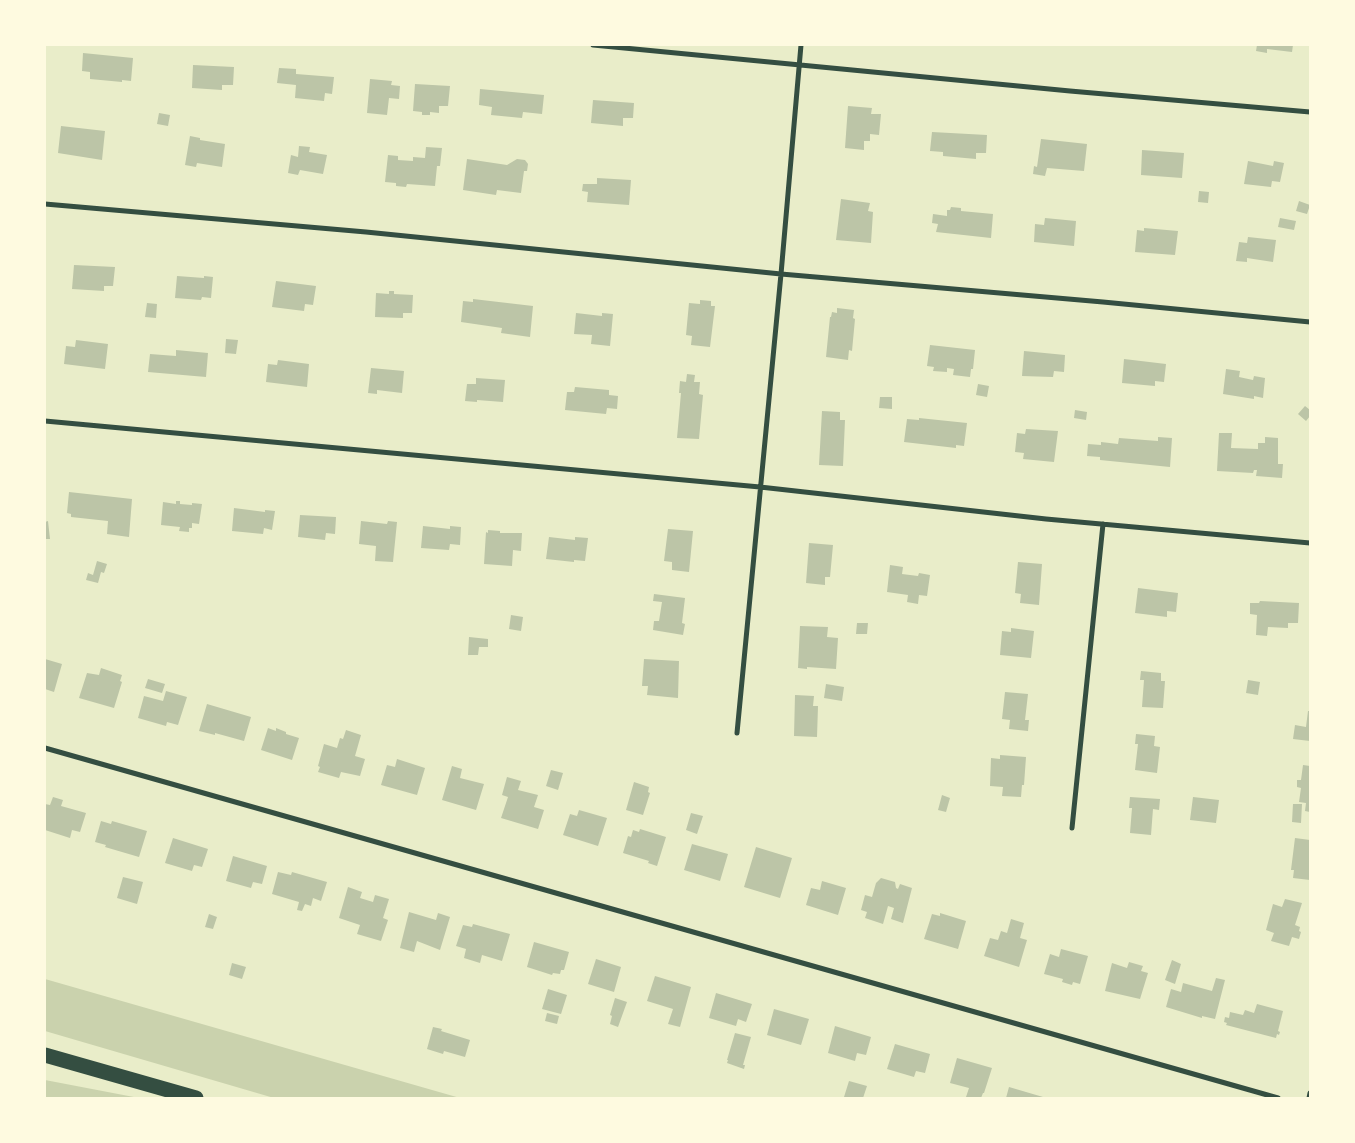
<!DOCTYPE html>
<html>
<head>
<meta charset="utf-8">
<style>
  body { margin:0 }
  #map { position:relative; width:1355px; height:1143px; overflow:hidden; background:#e9edc9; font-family:"Fira Sans",sans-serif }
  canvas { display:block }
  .frame { position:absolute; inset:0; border:46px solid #fefae0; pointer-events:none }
</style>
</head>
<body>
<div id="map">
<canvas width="1355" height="1143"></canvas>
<div class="frame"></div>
</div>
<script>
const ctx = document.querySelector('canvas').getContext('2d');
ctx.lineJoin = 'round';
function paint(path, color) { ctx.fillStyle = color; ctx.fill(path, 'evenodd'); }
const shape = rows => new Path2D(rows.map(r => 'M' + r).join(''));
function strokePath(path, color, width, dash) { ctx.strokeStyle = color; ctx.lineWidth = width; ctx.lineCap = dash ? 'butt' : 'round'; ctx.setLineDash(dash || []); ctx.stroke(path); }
paint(shape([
  [45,979,460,1098,274,1098,45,1031],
  [45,1080,139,1098,45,1098]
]), '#cad2ad');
paint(shape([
  [1257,45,1293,45,1292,52,1267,49,1267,53,1256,51],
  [83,53,133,58,131,81,122,80,122,82,90,79,90,72,82,71],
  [193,65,234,67,233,85,222,85,222,90,192,88],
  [279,68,296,69,296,74,334,77,332,94,325,93,324,101,295,98,296,85,277,83],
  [370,79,392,81,391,85,400,86,399,99,389,98,387,115,367,113],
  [415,84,450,86,448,106,439,106,439,113,430,112,430,115,422,115,422,112,413,111],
  [480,89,544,95,542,114,523,112,522,118,491,115,492,107,479,105],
  [593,100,634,103,633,118,623,118,623,126,591,123],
  [848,106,872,108,871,114,881,114,879,135,870,134,870,141,864,141,864,150,845,148],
  [159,113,170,115,168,126,157,124],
  [61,126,105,131,102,160,58,153],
  [932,132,987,135,986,153,976,153,976,159,943,156,943,152,930,151],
  [190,136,200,138,200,140,225,144,222,167,197,163,196,167,185,165],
  [1041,139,1087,144,1084,171,1047,168,1045,176,1033,174,1034,166,1037,167],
  [299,146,310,147,309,152,327,155,323,174,300,170,298,175,288,173,291,155,298,157],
  [426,147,442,148,440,166,437,166,435,186,407,184,406,187,396,186,396,183,385,182,388,155,398,156,398,160,413,161,413,157,425,158],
  [1142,150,1184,153,1182,178,1141,175],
  [467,159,507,165,517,159,525,160,528,164,527,171,524,171,521,193,497,190,496,195,463,190],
  [1248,161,1273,166,1274,161,1284,163,1280,182,1272,181,1271,187,1244,184],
  [597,178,631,180,629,205,587,202,588,192,582,191,583,184,597,184],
  [1199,191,1209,192,1208,203,1198,202],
  [841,199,870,203,868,211,873,212,871,243,836,240],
  [1299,201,1310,205,1307,214,1296,211],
  [951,207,961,208,961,211,993,214,991,238,936,232,938,224,932,223,933,214,947,216,947,210,950,210],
  [1045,218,1076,221,1074,246,1034,242,1035,224,1044,225],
  [1280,218,1296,221,1294,230,1278,227],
  [1144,228,1178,231,1175,255,1135,252,1137,230,1144,231],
  [1248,237,1276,240,1273,262,1247,258,1247,262,1236,261,1239,242,1247,243],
  [74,265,115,267,113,286,104,286,104,291,72,289],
  [177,276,204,278,204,276,213,277,211,298,202,297,201,300,175,298],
  [276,281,316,286,313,305,305,304,304,311,272,307],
  [389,291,394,291,394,294,413,295,412,313,403,313,403,318,375,317,376,293,389,294],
  [473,299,533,306,530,337,501,333,502,328,461,322,463,301,473,302],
  [700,300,711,301,711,306,715,306,710,347,691,345,692,336,686,335,689,303,700,304],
  [147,303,157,304,156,318,145,317],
  [837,308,854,310,853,318,855,319,852,351,849,350,848,360,826,357,830,317,831,317,832,312,837,313],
  [576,313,602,316,602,313,613,314,610,346,591,344,592,335,574,334],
  [226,339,238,340,236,354,225,353],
  [76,340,108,344,105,369,64,364,66,346,75,347],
  [930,345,975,350,973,369,971,369,970,377,953,375,954,369,947,368,947,372,933,371,934,367,927,366],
  [176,350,208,353,206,377,148,372,150,354,176,356],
  [1024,351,1065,355,1064,372,1054,371,1053,377,1022,376],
  [1124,359,1166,364,1164,382,1155,381,1155,386,1122,383],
  [278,360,309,364,307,387,266,382,268,364,277,365],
  [371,368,404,371,402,393,377,390,377,394,368,393],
  [1226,369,1240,371,1239,377,1253,380,1254,376,1265,378,1263,398,1254,396,1254,399,1223,394],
  [687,374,695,375,694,382,700,382,699,394,703,395,699,439,677,438,681,393,679,393,680,381,686,382],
  [476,378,505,380,503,402,477,400,477,402,465,401,467,384,476,384],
  [978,384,989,386,987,397,976,395],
  [575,387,609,390,609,395,618,396,617,409,607,408,606,414,565,410,567,392,574,392],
  [880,397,892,397,892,409,879,408],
  [1305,406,1310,410,1310,416,1306,421,1298,414],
  [1075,410,1087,412,1086,420,1074,418],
  [822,411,840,412,840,420,845,420,843,466,819,465],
  [919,418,967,423,964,446,956,445,956,448,904,442,907,419,919,420],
  [1026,429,1058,431,1054,462,1023,459,1024,453,1015,452,1017,433,1025,434],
  [1219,433,1232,433,1231,448,1258,449,1258,443,1265,443,1265,437,1278,438,1278,464,1283,464,1282,478,1256,476,1257,470,1254,470,1253,473,1217,471],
  [1158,437,1172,438,1170,467,1100,460,1100,457,1087,456,1088,444,1101,445,1101,442,1118,444,1119,438,1158,441],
  [69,492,132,499,129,537,107,534,108,521,71,517,71,514,67,513],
  [176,501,180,501,180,504,192,505,192,503,202,504,199,524,192,523,192,528,189,528,189,532,179,531,180,527,161,525,163,502,176,504],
  [234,508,265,512,265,510,275,511,272,530,264,528,263,534,232,531],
  [300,515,336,517,335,534,326,533,325,540,298,537],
  [48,521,50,539,45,539,45,522],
  [361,521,387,524,388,521,397,522,393,562,375,561,376,546,359,544],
  [423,526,450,529,450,526,461,527,460,545,450,544,449,550,421,548],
  [668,529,693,531,689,572,672,570,672,562,664,561],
  [488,530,500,531,500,533,522,533,521,551,513,550,512,566,484,564,486,532,488,533],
  [549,537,575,540,575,537,588,538,585,561,574,560,574,562,546,559],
  [809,543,833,545,830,577,825,577,825,585,806,583],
  [97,561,107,564,104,573,101,572,98,583,86,580,88,573,93,575],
  [1018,562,1042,564,1039,605,1020,603,1021,594,1015,593],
  [890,565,903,567,902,574,918,576,919,573,930,575,927,596,919,595,918,604,907,602,908,595,887,592],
  [1138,588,1178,593,1176,612,1167,611,1167,617,1135,613],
  [654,594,685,598,682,623,685,624,683,635,653,630,654,621,659,621,662,602,653,601],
  [1260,601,1299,603,1298,623,1288,623,1288,628,1268,627,1267,636,1256,635,1257,615,1250,614,1250,603,1259,603],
  [511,615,523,617,521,631,509,629],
  [857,623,868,623,867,634,856,634],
  [800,626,828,627,827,637,838,638,836,669,807,667,807,669,798,668],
  [1011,628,1034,631,1031,658,1000,655,1002,631,1011,632],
  [469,637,488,639,488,647,479,647,478,655,468,655],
  [45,659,62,664,54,692,45,689],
  [644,659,679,661,678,698,647,695,648,686,642,686],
  [101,668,122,675,120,681,122,682,114,708,79,698,87,673,99,675],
  [1141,671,1161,673,1161,681,1165,681,1163,708,1142,707,1144,680,1140,680],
  [148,679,165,684,162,693,145,688],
  [1248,680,1260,682,1258,695,1246,693],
  [826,684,844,687,842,701,824,698],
  [166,691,187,697,178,725,167,722,166,726,138,718,144,696,163,701],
  [1005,692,1028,694,1025,720,1029,720,1028,731,1009,729,1010,720,1002,719],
  [795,695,814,696,813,706,818,706,817,737,794,736],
  [207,704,251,717,244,741,215,733,215,735,199,731],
  [1308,711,1310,711,1310,741,1293,739,1295,725,1306,727],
  [268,728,276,731,276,728,286,732,286,734,299,738,292,760,261,750],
  [346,730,361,735,355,756,365,759,360,776,341,772,339,778,318,772,320,767,318,766,324,744,337,748,340,738,343,739],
  [1136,734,1155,736,1154,746,1160,747,1157,773,1135,770,1138,744,1135,744],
  [1000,755,1026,757,1024,785,1022,785,1021,797,1002,796,1003,787,990,786,991,758,1000,759],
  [397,759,425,768,417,795,381,785,387,765,395,767],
  [1303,765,1310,766,1310,812,1305,811,1306,803,1299,802,1301,788,1297,787,1297,780,1301,780],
  [452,766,462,769,460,778,484,784,476,810,442,800],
  [551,770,563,773,558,790,546,786],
  [507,777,521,781,518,790,538,795,534,807,544,810,538,829,501,818,508,797,502,795],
  [634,782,649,787,648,792,650,793,643,815,626,810],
  [942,795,950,798,946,812,938,810],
  [53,797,63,800,61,806,86,813,80,832,72,830,70,838,45,830,45,804,50,805],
  [1130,797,1160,799,1159,810,1153,809,1151,835,1130,833,1132,808,1129,808],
  [1193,797,1219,800,1216,823,1190,820],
  [1293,804,1302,804,1301,823,1292,822],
  [579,810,607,818,598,846,563,835,570,814,577,816],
  [691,813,703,816,697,834,686,830],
  [101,821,111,824,112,821,147,831,139,857,105,847,106,845,95,842],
  [640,829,666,837,657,866,648,863,649,861,623,853,628,836,631,837,633,830,639,832],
  [173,838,208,849,202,867,194,865,192,871,165,863],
  [1295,838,1310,840,1310,880,1293,878,1294,870,1291,870],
  [692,844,728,854,720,881,684,870],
  [756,847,792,858,780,898,744,887],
  [233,856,267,866,262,884,253,882,251,888,226,881],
  [278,872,291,875,292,872,327,882,321,901,313,898,311,906,305,904,302,911,297,910,299,902,272,894],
  [123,877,143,882,137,904,117,898],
  [881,878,895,882,896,888,898,889,900,884,912,888,903,923,891,919,894,908,888,906,883,924,865,918,867,912,861,910,865,895,872,897,876,883],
  [822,881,846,888,838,915,806,905,811,888,820,890],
  [348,887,362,892,360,898,373,902,375,895,389,899,383,918,388,920,381,941,357,934,360,925,339,918],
  [1285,899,1302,903,1295,925,1300,927,1299,931,1301,932,1299,939,1292,937,1289,946,1271,941,1274,933,1266,930,1273,904,1282,907],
  [409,912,436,920,438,913,450,917,440,950,417,941,414,952,400,948],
  [940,913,966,921,958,949,924,939,932,914,940,916],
  [209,914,217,917,213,929,205,927],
  [1011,919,1024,923,1020,938,1027,940,1019,967,984,956,990,938,998,940,1001,931,1007,933],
  [473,924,510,934,502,961,482,955,480,963,464,958,466,949,456,946,463,925,472,927],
  [534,942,569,952,564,970,561,970,560,974,553,973,552,975,527,967],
  [1061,949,1088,956,1080,984,1073,982,1072,985,1062,982,1063,979,1044,974,1050,954,1059,957],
  [596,959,621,967,614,992,588,984],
  [1172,960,1181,964,1175,984,1165,980],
  [1129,962,1143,966,1141,971,1148,973,1140,999,1105,991,1112,963,1127,968],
  [232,963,246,967,242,979,229,975],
  [655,976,691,987,680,1027,668,1024,673,1009,647,1001],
  [1216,978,1225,980,1215,1019,1202,1016,1202,1018,1166,1007,1171,989,1181,992,1183,983,1212,991],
  [548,989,567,995,561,1014,542,1009],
  [716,993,752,1004,746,1022,738,1019,736,1026,709,1018],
  [615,998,627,1002,618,1027,610,1024,612,1016,610,1015],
  [1257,1004,1283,1011,1278,1031,1280,1032,1279,1035,1277,1034,1276,1038,1226,1025,1227,1023,1224,1022,1225,1017,1229,1018,1230,1012,1243,1015,1245,1010,1254,1013],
  [774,1009,809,1019,801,1045,767,1035],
  [547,1013,559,1016,557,1024,545,1021],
  [835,1026,871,1037,866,1055,857,1053,855,1061,828,1053],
  [433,1027,442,1029,441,1031,470,1040,465,1057,444,1051,443,1054,427,1049],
  [735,1033,751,1037,743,1065,745,1065,744,1069,727,1063,728,1060,727,1060],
  [895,1044,930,1054,925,1073,916,1071,914,1077,887,1069],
  [957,1058,992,1068,984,1093,983,1093,981,1098,966,1097,969,1088,950,1083],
  [849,1081,867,1086,863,1098,844,1097],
  [1009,1087,1043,1097,1043,1098,1006,1098]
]), '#bcc5a7');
strokePath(shape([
  [593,45,1070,91,1310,112],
  [45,204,366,232,781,274,1103,302,1310,322],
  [45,421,760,487,1046,519,1310,543],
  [737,733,781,274,801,45],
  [45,748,1278,1098],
  [1072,828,1103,524],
  [1309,1098,1310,1093]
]), '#344e41', 5);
strokePath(shape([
  [45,1055,196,1098]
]), '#344e41', 15);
</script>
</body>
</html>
